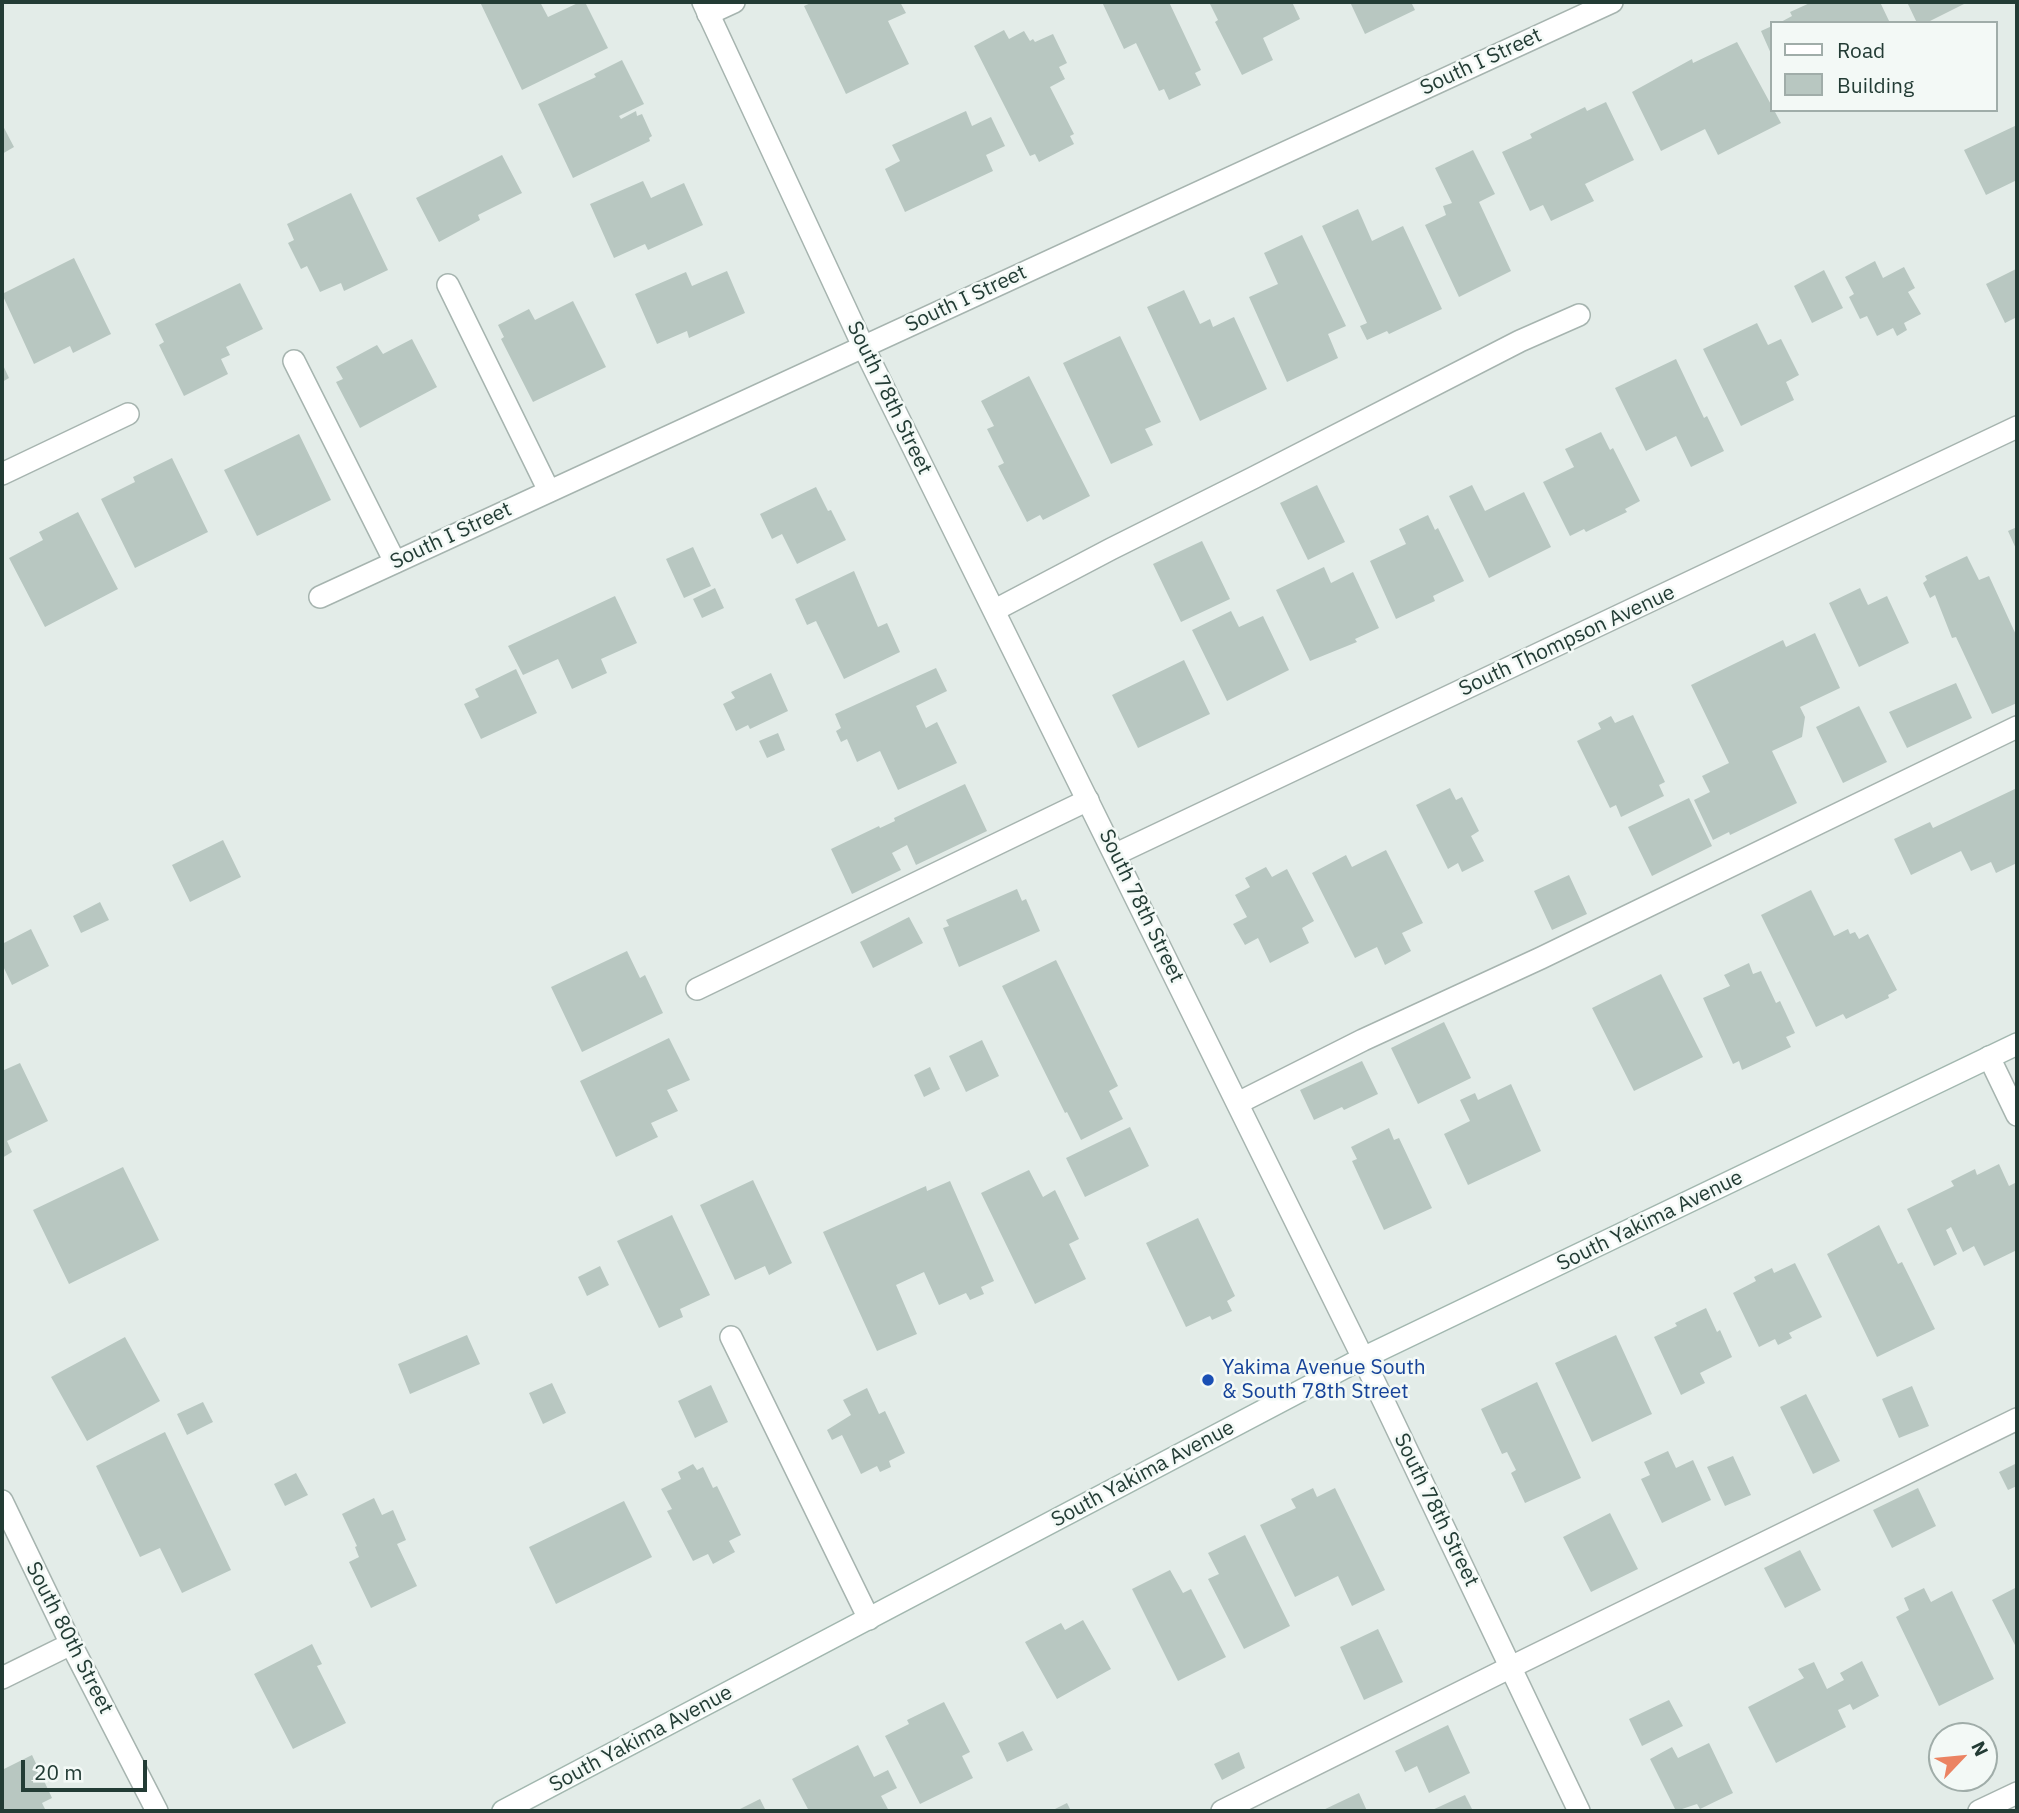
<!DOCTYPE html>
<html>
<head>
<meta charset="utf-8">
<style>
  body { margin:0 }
  #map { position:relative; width:2019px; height:1813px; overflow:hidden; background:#e3ece8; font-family:"IBM Plex Sans",sans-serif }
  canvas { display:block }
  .frame { position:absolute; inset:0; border:4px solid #233c35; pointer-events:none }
  .legend { position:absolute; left:1770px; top:21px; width:228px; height:91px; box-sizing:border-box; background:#f3f9f6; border:2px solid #a0ada9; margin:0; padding:9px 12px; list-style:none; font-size:21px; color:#233c35 }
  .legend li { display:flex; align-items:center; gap:14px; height:35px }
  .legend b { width:35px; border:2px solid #a0ada9 }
  .north { position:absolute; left:1928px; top:1722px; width:70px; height:70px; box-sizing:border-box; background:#f3f9f6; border:2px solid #a0ada9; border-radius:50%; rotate:64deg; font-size:19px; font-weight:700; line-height:28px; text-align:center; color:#233c35 }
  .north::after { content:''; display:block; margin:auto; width:24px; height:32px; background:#eb8362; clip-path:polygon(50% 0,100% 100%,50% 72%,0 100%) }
  .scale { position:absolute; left:21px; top:1760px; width:126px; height:32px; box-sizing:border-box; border:4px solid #233c35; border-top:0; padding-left:9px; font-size:21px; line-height:24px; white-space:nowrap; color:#233c35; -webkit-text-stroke:5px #f3f9f6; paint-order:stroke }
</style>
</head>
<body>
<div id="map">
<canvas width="2019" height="1813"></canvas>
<div class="frame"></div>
<ul class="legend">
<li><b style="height:9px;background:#fff"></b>Road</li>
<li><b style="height:19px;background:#b8c7c1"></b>Building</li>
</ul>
<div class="north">N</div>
<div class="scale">20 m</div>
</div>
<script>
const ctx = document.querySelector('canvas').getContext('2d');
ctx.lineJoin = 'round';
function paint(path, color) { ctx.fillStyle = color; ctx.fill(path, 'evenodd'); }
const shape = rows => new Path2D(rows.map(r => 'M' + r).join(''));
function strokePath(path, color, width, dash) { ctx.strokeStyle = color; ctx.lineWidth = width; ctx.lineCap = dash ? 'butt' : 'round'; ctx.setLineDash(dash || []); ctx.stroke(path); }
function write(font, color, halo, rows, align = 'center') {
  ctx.font = font + ' "IBM Plex Sans",sans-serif'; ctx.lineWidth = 5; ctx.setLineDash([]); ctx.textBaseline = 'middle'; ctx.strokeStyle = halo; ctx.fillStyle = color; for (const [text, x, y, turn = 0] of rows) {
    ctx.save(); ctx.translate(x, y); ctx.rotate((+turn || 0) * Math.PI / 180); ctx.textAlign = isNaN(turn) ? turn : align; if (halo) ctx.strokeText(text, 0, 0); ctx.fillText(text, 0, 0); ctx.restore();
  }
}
paint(shape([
  [480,2,540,2,548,17,580,2,585,2,608,48,522,90],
  [813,2,900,2,906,13,888,21,909,64,846,94,804,6],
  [1102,2,1169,2,1201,70,1195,73,1201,85,1169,100,1164,89,1159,91,1136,43,1124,49],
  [1209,2,1292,2,1300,19,1263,38,1273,60,1242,75,1215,22,1218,20],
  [1350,2,1411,2,1415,10,1365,34],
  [1812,2,1880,2,1890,23,1779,23,1792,16,1790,12],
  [1907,2,1968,2,1926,23,1917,23],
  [1772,26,1772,56,1761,31],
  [1004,30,1009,39,1024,31,1030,41,1033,39,1035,42,1053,34,1067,63,1059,67,1065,79,1050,87,1074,134,1070,136,1074,144,1039,162,1035,154,1030,156,974,46],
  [1737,42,1781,123,1718,155,1705,129,1661,151,1632,92,1692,59,1693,63],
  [622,60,644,104,619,116,621,119,636,111,637,116,642,114,652,136,649,138,650,141,573,178,538,104,596,77,594,74],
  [1606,102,1634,160,1585,184,1594,201,1551,221,1543,205,1530,211,1502,152,1532,138,1530,134,1585,107,1587,111],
  [966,111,972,126,991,117,1005,146,986,155,993,171,905,212,885,169,900,161,892,145],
  [2,124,14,147,2,154],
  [2017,125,2017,180,1986,195,1964,150],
  [1473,150,1495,194,1479,202,1511,271,1459,297,1425,225,1446,215,1443,206,1452,203,1435,168],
  [502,155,522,193,478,215,480,220,439,242,416,198],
  [643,181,651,198,684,183,703,225,648,250,645,244,614,258,590,204],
  [351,193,388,270,344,291,341,283,320,292,307,266,301,269,288,243,294,240,287,224],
  [1358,209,1372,241,1403,226,1442,309,1389,334,1387,331,1367,340,1360,326,1367,323,1322,226],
  [1302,235,1346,326,1328,334,1338,358,1287,382,1249,297,1278,284,1264,253],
  [74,258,111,334,73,353,70,346,34,364,2,294],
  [1875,261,1883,278,1904,267,1915,288,1908,292,1921,314,1904,323,1907,330,1897,336,1893,328,1877,336,1867,316,1860,319,1849,297,1854,294,1845,277],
  [2016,269,2017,317,2005,323,1986,284],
  [1824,270,1843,308,1812,323,1794,286],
  [727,271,745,313,689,338,687,331,657,344,635,294,686,272,692,286],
  [240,283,263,329,226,347,230,355,221,359,228,374,184,396,159,345,164,342,155,324],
  [1184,290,1200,324,1210,319,1213,327,1234,317,1267,389,1200,421,1147,307],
  [573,301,606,367,533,402,501,339,504,337,498,325,529,309,535,320],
  [1757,323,1768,345,1781,339,1799,375,1786,382,1794,400,1741,426,1703,349],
  [1120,336,1161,422,1145,429,1153,445,1111,464,1063,363],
  [412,339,437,387,360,428,336,382,343,379,336,367,377,345,383,354],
  [1676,359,1704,418,1707,416,1724,451,1691,467,1676,436,1646,451,1615,388],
  [2,363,9,378,2,382],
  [1029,376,1090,496,1043,520,1040,515,1027,522,998,466,1004,463,987,429,994,426,981,401],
  [1601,432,1610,450,1613,448,1640,501,1625,509,1627,512,1586,532,1584,529,1570,536,1543,482,1574,467,1565,449],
  [299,434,331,500,257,536,224,470],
  [172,458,208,532,135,568,101,499,135,482,133,477],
  [1317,485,1345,542,1308,560,1280,503],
  [1472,485,1485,511,1524,492,1551,547,1489,578,1449,496],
  [816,487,828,511,831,510,846,540,797,564,782,534,772,539,760,514],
  [78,512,118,589,45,627,9,558,43,540,39,532],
  [1428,515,1435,530,1438,528,1464,581,1433,596,1435,601,1396,619,1370,561,1406,544,1399,529],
  [2017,527,2017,551,2008,531],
  [1202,541,1230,599,1181,622,1153,564],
  [693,547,711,586,684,598,666,559],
  [1967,556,1979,580,1989,576,2017,637,2017,703,1992,714,1956,637,1952,638,1935,595,1930,598,1923,583,1927,580,1925,576],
  [1324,567,1331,583,1353,572,1379,628,1355,639,1357,642,1310,661,1276,590],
  [854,571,878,627,887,623,900,652,844,679,816,621,807,625,795,599],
  [715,588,724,608,702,618,693,599],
  [1860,588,1868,605,1887,596,1909,643,1859,667,1829,603],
  [615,596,637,643,601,659,607,673,572,689,558,659,523,675,508,646],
  [1231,611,1239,627,1263,616,1289,670,1227,701,1192,630],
  [1815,633,1840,688,1800,707,1805,717,1802,737,1772,751,1797,803,1730,835,1729,832,1713,840,1694,800,1710,792,1702,776,1729,763,1691,685,1783,640,1786,647],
  [1184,660,1210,714,1138,748,1112,695],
  [936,668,947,691,916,706,926,728,937,722,957,763,898,790,880,751,857,762,847,739,841,742,836,731,841,728,835,714],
  [516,669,537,713,481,739,464,704,479,697,475,689],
  [771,673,788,711,750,729,748,725,736,731,723,704,735,698,731,692],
  [1956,683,1972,718,1907,748,1889,712],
  [1859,706,1887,762,1843,783,1816,727],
  [1633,715,1665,782,1659,785,1664,796,1621,817,1616,805,1610,808,1577,741,1601,729,1598,723,1611,716,1615,723],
  [778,733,785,750,767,758,759,741],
  [965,784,987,831,916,865,907,845,892,853,901,870,852,894,831,849,879,826,880,828,895,821,894,818],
  [1450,788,1456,800,1462,797,1479,831,1471,836,1484,861,1462,872,1458,863,1448,869,1416,805],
  [2017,788,2017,863,1996,873,1991,862,1971,871,1961,851,1911,875,1894,839,1930,822,1933,828],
  [1689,798,1712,846,1652,876,1628,827],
  [223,840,241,877,190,902,172,865],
  [1386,850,1423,923,1402,933,1411,951,1385,965,1377,947,1355,958,1312,873,1346,855,1352,867],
  [1266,867,1272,877,1287,869,1314,921,1302,928,1309,943,1270,963,1258,938,1245,945,1233,924,1247,917,1235,895,1250,887,1245,878],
  [1569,875,1587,914,1552,930,1534,891],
  [1017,889,1022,901,1026,899,1040,931,959,967,943,928,949,926,946,920],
  [1811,890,1834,936,1848,929,1850,934,1855,932,1859,939,1868,934,1897,990,1888,995,1889,998,1846,1019,1843,1014,1816,1027,1761,915],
  [100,902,109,920,81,933,73,916],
  [909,917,923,943,873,968,860,942],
  [31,929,49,966,12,985,2,964,2,944],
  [627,951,640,978,645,975,663,1013,582,1052,551,987],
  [1056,960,1118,1086,1109,1091,1123,1119,1081,1140,1067,1112,1065,1113,1002,986],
  [1749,963,1753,974,1761,971,1776,1003,1780,1001,1795,1033,1786,1037,1791,1047,1742,1070,1739,1061,1733,1064,1703,998,1730,986,1724,975],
  [1661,974,1703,1057,1634,1091,1592,1008],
  [1444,1022,1471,1078,1418,1104,1391,1048],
  [669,1038,690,1080,667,1090,678,1111,651,1123,658,1137,616,1157,580,1081],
  [982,1040,999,1076,966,1092,949,1056],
  [1362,1061,1378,1094,1344,1110,1342,1107,1314,1120,1300,1090],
  [20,1063,48,1121,7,1141,12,1152,2,1158,2,1071],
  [930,1067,940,1089,924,1097,914,1075],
  [1511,1084,1541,1151,1468,1185,1444,1134,1470,1121,1460,1100,1475,1093,1478,1100],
  [1130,1127,1149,1166,1085,1197,1066,1158],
  [1389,1128,1394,1140,1399,1138,1432,1208,1384,1230,1352,1161,1357,1159,1351,1147],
  [1999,1164,2009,1186,2017,1182,2017,1226,2015,1227,2017,1231,2017,1250,1984,1266,1974,1246,1963,1252,1951,1227,1946,1230,1957,1254,1934,1266,1907,1209,1954,1186,1951,1181,1975,1169,1977,1175],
  [123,1167,159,1240,69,1284,33,1210],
  [1029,1170,1043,1197,1055,1190,1079,1239,1069,1244,1086,1279,1035,1304,981,1193],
  [753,1180,792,1263,769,1275,765,1266,735,1280,700,1205],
  [950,1181,994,1281,981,1287,984,1294,970,1300,966,1293,939,1305,924,1272,896,1285,917,1334,877,1351,823,1232,926,1186,927,1191],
  [672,1215,710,1295,680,1309,683,1317,659,1328,617,1241],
  [1198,1218,1235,1296,1227,1301,1232,1311,1212,1320,1210,1316,1186,1327,1146,1243],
  [1879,1225,1898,1264,1902,1262,1935,1329,1877,1357,1827,1254],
  [1795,1263,1822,1317,1789,1333,1792,1338,1778,1345,1775,1339,1759,1347,1733,1293,1756,1281,1754,1277,1772,1268,1774,1273],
  [600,1266,609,1285,587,1296,578,1277],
  [1706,1308,1717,1332,1720,1330,1732,1357,1700,1373,1705,1383,1681,1395,1654,1337,1677,1326,1675,1323],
  [467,1335,480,1364,410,1394,398,1364],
  [1616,1335,1652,1414,1592,1442,1555,1363],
  [125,1337,160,1401,87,1441,51,1377],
  [1537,1382,1581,1478,1525,1503,1511,1473,1516,1470,1507,1452,1502,1454,1481,1409],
  [552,1383,566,1413,543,1424,529,1393],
  [711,1385,728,1422,695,1438,678,1401],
  [1912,1386,1929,1426,1899,1438,1882,1399],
  [867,1388,879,1414,885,1411,905,1453,889,1461,891,1467,880,1472,877,1466,861,1474,842,1435,832,1440,827,1430,851,1415,843,1400],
  [1806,1394,1840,1461,1813,1474,1780,1407],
  [203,1402,213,1422,187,1435,177,1414],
  [165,1432,231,1570,182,1593,160,1548,140,1557,96,1466],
  [1668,1451,1676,1468,1693,1460,1711,1500,1662,1523,1641,1479,1650,1475,1644,1462],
  [1733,1456,1751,1495,1725,1506,1707,1467],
  [2017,1463,2017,1486,2008,1490,1999,1472],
  [693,1464,697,1470,703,1467,713,1488,717,1486,741,1535,729,1541,735,1552,713,1564,708,1554,693,1561,667,1511,672,1509,661,1489,681,1479,678,1472],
  [296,1473,308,1495,285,1506,274,1484],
  [1313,1488,1317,1497,1335,1488,1385,1590,1352,1606,1338,1576,1295,1597,1260,1525,1296,1508,1291,1499],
  [1918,1488,1936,1526,1892,1548,1873,1510],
  [374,1498,382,1515,393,1510,406,1540,397,1544,417,1586,371,1608,349,1562,359,1557,355,1547,357,1546,342,1514],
  [624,1501,652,1557,556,1604,529,1547],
  [1610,1513,1638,1569,1591,1592,1563,1537],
  [1245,1535,1290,1626,1244,1649,1208,1579,1219,1574,1208,1553],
  [1800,1550,1821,1590,1785,1608,1764,1568],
  [1170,1570,1183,1593,1191,1589,1226,1657,1178,1681,1132,1589],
  [2017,1587,2017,1649,1992,1600],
  [1924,1588,1931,1602,1952,1591,1994,1679,1939,1706,1896,1617,1909,1610,1904,1598],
  [1083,1620,1111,1669,1057,1699,1025,1642,1061,1623,1065,1630],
  [1378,1629,1403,1682,1364,1700,1340,1647],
  [312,1644,322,1664,317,1666,346,1723,293,1749,254,1674],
  [1862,1661,1879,1696,1853,1710,1850,1704,1838,1710,1846,1727,1776,1763,1748,1707,1804,1678,1798,1669,1814,1662,1827,1689,1844,1680,1840,1673],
  [1669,1700,1683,1726,1642,1746,1629,1719],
  [944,1702,970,1752,962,1756,973,1778,920,1804,885,1736,909,1724,907,1720],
  [1448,1725,1470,1773,1429,1793,1417,1766,1405,1772,1395,1751],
  [1023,1731,1033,1750,1007,1762,998,1743],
  [1709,1743,1733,1793,1700,1809,1697,1804,1676,1811,1650,1759,1672,1747,1678,1758],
  [858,1745,874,1777,888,1770,897,1788,881,1796,889,1811,809,1811,792,1779],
  [1239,1752,1245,1768,1222,1780,1214,1764],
  [32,1755,52,1798,42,1803,46,1811,2,1811,2,1770],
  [1359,1793,1367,1811,1321,1811],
  [1465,1795,1473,1811,1430,1811],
  [760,1799,766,1811,736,1811],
  [1067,1803,1071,1811,1051,1811]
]), '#b8c7c1');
const service = shape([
  [708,14,734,2],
  [448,285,549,491],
  [294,361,395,562],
  [2,474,128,414],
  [995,610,1111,549,1253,478,1520,341,1579,315],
  [697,989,1088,800],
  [1989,1057,2017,1115],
  [1238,1103,1363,1040,1541,958,2017,727],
  [731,1337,869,1619],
  [1222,1811,1511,1667,2017,1419]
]);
const minor = shape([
  [703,2,863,346,1363,1358,1579,1811],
  [320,597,1612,2],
  [1116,854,2017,427],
  [2,1501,71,1644,157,1811],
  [2,1678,71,1644],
  [1979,1811,2017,1793]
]);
const secondary = shape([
  [503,1811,1363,1358,2017,1044]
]);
strokePath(service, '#a6b4af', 24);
strokePath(minor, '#a6b4af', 24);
strokePath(secondary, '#a2b7af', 24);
strokePath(service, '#fff', 21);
strokePath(minor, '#fff', 21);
strokePath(secondary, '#fff', 21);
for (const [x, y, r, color] of [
  [1208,1380,7,"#1a4fb4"]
]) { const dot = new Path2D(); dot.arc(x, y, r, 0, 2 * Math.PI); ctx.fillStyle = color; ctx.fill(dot); strokePath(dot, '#f3f9f6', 2.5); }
write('21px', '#233c35', '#f3f9f6', [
  ["South I Street",1481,62,-25],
  ["South I Street",966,299,-25],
  ["South 78th Street",889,398,64],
  ["South I Street",451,536,-25],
  ["South Thompson Avenue",1567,641,-25],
  ["South 78th Street",1141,906,64],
  ["South Yakima Avenue",1650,1221,-26],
  ["South Yakima Avenue",1143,1474,-28],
  ["South 78th Street",1436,1510,64],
  ["South 80th Street",69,1638,63],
  ["South Yakima Avenue",641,1739,-28]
]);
write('21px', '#164399', '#f3f9f6', [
  ["Yakima Avenue South",1222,1368],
  ["& South 78th Street",1222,1392]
], 'left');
</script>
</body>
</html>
